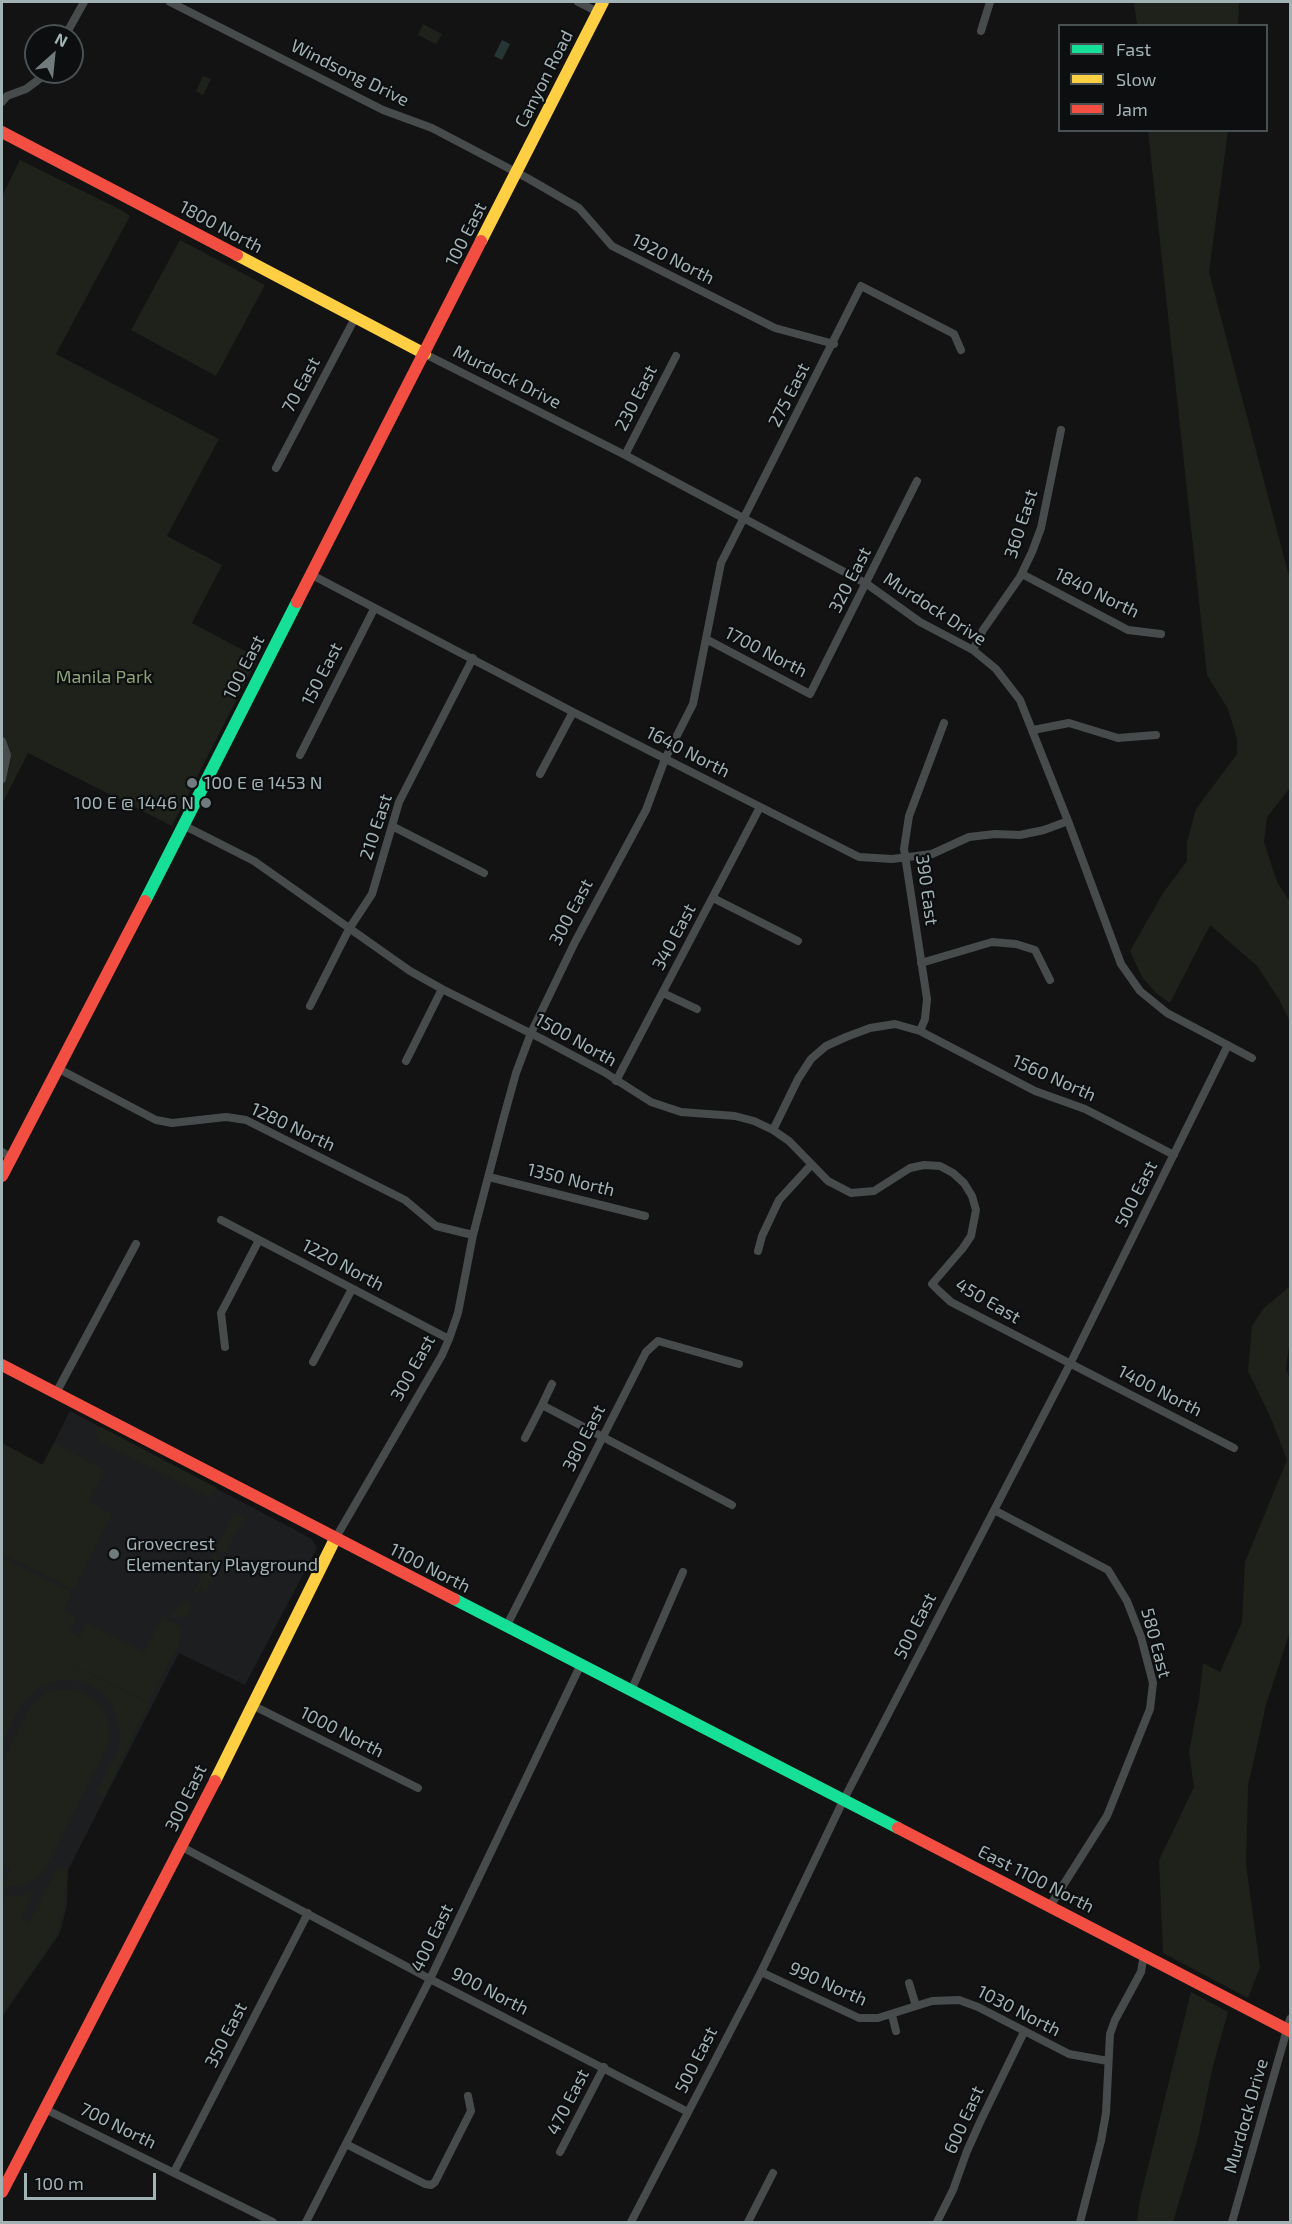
<!DOCTYPE html>
<html>
<head>
<meta charset="utf-8">
<style>
  body { margin:0 }
  #map { position:relative; width:1292px; height:2224px; overflow:hidden; background:#131313; font-family:"Exo 2",sans-serif }
  canvas { display:block }
  .frame { position:absolute; inset:0; border:3px solid #a2b3b6; pointer-events:none }
  .legend { position:absolute; left:1058px; top:24px; width:210px; height:108px; box-sizing:border-box; background:#0d0e0f; border:2px solid #495052; margin:0; padding:8px 10px; list-style:none; font-size:18px; color:#a2b3b6 }
  .legend li { display:flex; align-items:center; gap:12px; height:30px }
  .legend b { width:30px; border:2px solid #495052 }
  .north { position:absolute; left:24px; top:24px; width:60px; height:60px; box-sizing:border-box; background:#0d0e0f; border:2px solid #495052; border-radius:50%; rotate:27deg; font-size:16px; font-weight:700; line-height:24px; text-align:center; color:#a2b3b6 }
  .north::after { content:''; display:block; margin:auto; width:21px; height:27px; background:#707b7d; clip-path:polygon(50% 0,100% 100%,50% 72%,0 100%) }
  .scale { position:absolute; left:24px; top:2173px; width:132px; height:27px; box-sizing:border-box; border:3px solid #a2b3b6; border-top:0; padding-left:8px; font-size:18px; line-height:21px; white-space:nowrap; color:#a2b3b6; -webkit-text-stroke:4px #0d0e0f; paint-order:stroke }
</style>
</head>
<body>
<div id="map">
<canvas width="1292" height="2224"></canvas>
<div class="frame"></div>
<ul class="legend">
<li><b style="height:8px;background:#16e098"></b>Fast</li>
<li><b style="height:8px;background:#ffcf43"></b>Slow</li>
<li><b style="height:8px;background:#f24e42"></b>Jam</li>
</ul>
<div class="north">N</div>
<div class="scale">100 m</div>
</div>
<script>
const ctx = document.querySelector('canvas').getContext('2d');
ctx.lineJoin = 'round';
function paint(path, color) { ctx.fillStyle = color; ctx.fill(path, 'evenodd'); }
const shape = rows => new Path2D(rows.map(r => 'M' + r).join(''));
function strokePath(path, color, width, dash) { ctx.strokeStyle = color; ctx.lineWidth = width; ctx.lineCap = dash ? 'butt' : 'round'; ctx.setLineDash(dash || []); ctx.stroke(path); }
function write(font, color, halo, rows, align = 'center') {
  ctx.font = font + ' "Exo 2",sans-serif'; ctx.lineWidth = 4.5; ctx.setLineDash([]); ctx.textBaseline = 'middle'; ctx.strokeStyle = halo; ctx.fillStyle = color; for (const [text, x, y, turn = 0] of rows) {
    ctx.save(); ctx.translate(x, y); ctx.rotate((+turn || 0) * Math.PI / 180); ctx.textAlign = isNaN(turn) ? turn : align; if (halo) ctx.strokeText(text, 0, 0); ctx.fillText(text, 0, 0); ctx.restore();
  }
}
paint(shape([
  [70,1411,312,1539,317,1548,245,1685,179,1653,68,1870,67,1905,60,1933,2,2017,2,1443,43,1465]
]), '#1d1e1f');
paint(shape([
  [1134,2,1239,2,1238,25,1137,25],
  [423,24,442,34,436,44,418,35],
  [203,76,211,79,203,95,196,91],
  [1148,131,1228,131,1209,272,1290,580,1290,788,1267,817,1264,842,1277,882,1290,902,1290,1022,1280,1001,1257,966,1210,925,1170,1003,1156,993,1142,977,1130,951,1163,893,1187,861,1187,842,1196,809,1237,754,1237,739,1228,709,1207,675],
  [20,160,121,210,130,216,56,354,219,439,167,536,222,565,192,623,258,658,172,826,28,753,2,804,2,196],
  [180,240,265,285,216,376,131,330],
  [1290,1286,1290,1337,1286,1369,1290,1379,1290,1631,1266,1705,1248,1786,1246,1864,1260,1967,1248,1998,1163,1953,1159,1860,1194,1787,1189,1752,1199,1699,1203,1663,1220,1672,1242,1622,1245,1562,1287,1460,1270,1416,1248,1371,1252,1326,1263,1309],
  [101,1427,217,1488,211,1499,100,1442,95,1432,97,1428,99,1429],
  [54,1443,105,1470,88,1502,112,1514,73,1590,2,1554,2,1443,42,1465],
  [234,1513,245,1517,226,1552,224,1553,216,1549],
  [214,1553,221,1563,216,1571,207,1566],
  [2,1557,72,1592,63,1610,77,1618,70,1632,80,1637,87,1623,144,1652,163,1617,181,1627,180,1643,148,1702,9,1634,149,1704,104,1796,96,1792,119,1748,120,1733,118,1722,111,1703,100,1691,88,1684,71,1680,61,1680,39,1687,22,1703,2,1743],
  [205,1569,214,1576,205,1593,201,1593,204,1588,202,1585,198,1593,193,1593],
  [181,1602,189,1602,192,1606,186,1617,171,1617],
  [63,1689,83,1692,98,1702,108,1720,109,1742,44,1871,34,1880,24,1885,2,1887,11,1869,2,1864,2,1763,32,1704,48,1692],
  [64,1867,68,1869,65,1905,58,1933,2,2014,2,1902,5,1896,18,1896,35,1889,21,1918,29,1923,56,1870],
  [1191,1992,1228,2012,1213,2066,1198,2138,1173,2222,1137,2222,1140,2199]
]), '#1e221b');
paint(shape([
  [502,40,510,44,502,60,494,56]
]), '#253634');
strokePath(shape([
  [170,2,383,110,432,128,529,179,579,208,612,246,775,328,834,344],
  [578,2,598,12],
  [981,31,990,2],
  [65,36,84,2],
  [2,102,7,96,26,89,42,77,45,72],
  [425,354,625,455,867,584,920,622,973,650,996,669,1020,700,1068,821,1121,964,1140,991,1167,1013,1252,1058],
  [625,455,676,356],
  [276,468,355,318],
  [1022,574,1128,630,1161,634],
  [312,575,573,712,859,857,892,859,932,854,969,837,995,834,1020,835,1044,830,1068,821],
  [706,639,810,694,917,481],
  [973,650,983,630,1020,577,1032,552,1041,528,1061,430],
  [1033,730,1069,723,1118,738,1156,735],
  [300,755,374,609],
  [540,774,573,712],
  [2,779,7,755,2,741],
  [183,825,254,861,410,971,442,989,542,1039,604,1072,651,1102,681,1112,735,1116,754,1121,773,1130,789,1141,828,1181,851,1193,874,1191,910,1168,924,1165,940,1166,953,1173,964,1183,972,1196,976,1210,971,1236,963,1248,932,1284,939,1291,951,1302,1234,1448],
  [392,826,484,873],
  [713,898,798,941],
  [921,963,992,942,1016,944,1035,950,1050,980],
  [663,993,697,1009],
  [310,1006,349,929,372,894,399,802,473,658],
  [920,1031,925,1019,927,999,904,849,909,816,944,723],
  [406,1061,442,989],
  [57,1068,156,1120,172,1123,226,1117,246,1120,405,1200,436,1226,473,1235],
  [616,1081,760,807],
  [773,1130,798,1079,811,1059,826,1046,846,1037,870,1028,895,1024,920,1031,1035,1091,1085,1109,1174,1155],
  [2,1152,11,1157],
  [489,1177,645,1216],
  [221,1220,449,1339],
  [758,1251,762,1236,779,1200,811,1165],
  [225,1347,221,1313,259,1240],
  [313,1362,352,1289],
  [552,1384,542,1405,732,1505],
  [56,1393,136,1244],
  [525,1438,542,1405],
  [994,1510,1108,1570,1127,1601,1141,1637,1153,1683,1150,1709,1107,1816,1050,1906],
  [335,1539,442,1355,449,1339,458,1313,473,1235,503,1120,516,1073,531,1033,575,942,646,810,665,759,693,704,721,563,861,286,954,334,961,350],
  [506,1627,646,1352,658,1341,739,1364],
  [631,1691,683,1572],
  [252,1705,418,1788],
  [182,1847,430,1979,688,2112],
  [761,1972,859,2018,878,2018,932,2001,959,2000,978,2007,1069,2054,1108,2061],
  [909,1983,916,2006],
  [892,2015,896,2031],
  [45,2109,273,2222],
  [346,2144,425,2184,431,2185,435,2182,471,2111,468,2096],
  [560,2152,604,2067],
  [174,2172,308,1913],
  [306,2222,430,1979,581,1664],
  [631,2222,761,1972,843,1801,1070,1364,1228,1045],
  [748,2222,773,2173],
  [937,2222,953,2190,967,2151,981,2120,1024,2032],
  [1080,2222,1101,2141,1106,2113,1110,2034,1115,2020,1141,1972,1144,1954],
  [1232,2222,1290,2019]
]), '#474b4c', 8);
strokePath(shape([
  [145,901,297,602],
  [454,1599,898,1828]
]), '#16e098', 12);
strokePath(shape([
  [481,241,603,2],
  [237,255,425,354],
  [215,1781,335,1539]
]), '#ffcf43', 12);
strokePath(shape([
  [2,132,237,255],
  [297,602,481,241],
  [2,1176,145,901],
  [2,1365,454,1599],
  [898,1828,1290,2031],
  [2,2192,215,1781]
]), '#f24e42', 12);
for (const [x, y, r, color] of [
  [192,783,6,"#707b7d"],
  [206,803,6,"#707b7d"],
  [114,1554,6,"#707b7d"]
]) { const dot = new Path2D(); dot.arc(x, y, r, 0, 2 * Math.PI); ctx.fillStyle = color; ctx.fill(dot); strokePath(dot, '#0d0e0f', 2); }
write('18px', '#a2b3b6', '#0d0e0f', [
  ["Windsong Drive",350,73,26],
  ["Canyon Road",544,79,-63],
  ["1800 North",221,227,28],
  ["100 East",466,234,-63],
  ["1920 North",673,259,27],
  ["Murdock Drive",507,377,27],
  ["70 East",301,385,-62],
  ["275 East",789,395,-63],
  ["230 East",636,398,-63],
  ["360 East",1021,524,-72],
  ["320 East",850,580,-63],
  ["1840 North",1097,593,26],
  ["Murdock Drive",935,609,33],
  ["1700 North",766,652,27],
  ["100 East",244,667,-63],
  ["150 East",322,674,-63],
  ["1640 North",688,752,27],
  ["210 East",376,827,-72],
  ["390 East",927,890,82],
  ["300 East",571,912,-62],
  ["340 East",674,937,-62],
  ["1500 North",576,1040,29],
  ["1560 North",1054,1078,24],
  ["1280 North",293,1127,25],
  ["1350 North",571,1180,14],
  ["500 East",1136,1194,-63],
  ["1220 North",343,1265,28],
  ["450 East",988,1301,30],
  ["300 East",413,1368,-61],
  ["1400 North",1160,1391,27],
  ["380 East",584,1438,-63],
  ["1100 North",430,1568,27],
  ["500 East",915,1626,-63],
  ["580 East",1156,1643,75],
  ["1000 North",342,1732,27],
  ["300 East",186,1798,-64],
  ["East 1100 North",1036,1879,27],
  ["400 East",432,1938,-64],
  ["990 North",828,1984,24],
  ["900 North",490,1991,27],
  ["1030 North",1019,2011,27],
  ["350 East",226,2035,-63],
  ["500 East",696,2060,-63],
  ["470 East",568,2102,-63],
  ["Murdock Drive",1246,2116,-74],
  ["600 East",964,2120,-66],
  ["700 North",118,2126,26]
]);
write('18px', '#8da377', '#0d0e0f', [
  ["Manila Park",104,677]
]);
write('18px', '#a2b3b6', '#0d0e0f', [
  ["100 E @ 1453 N",204,783],
  ["100 E @ 1446 N",194,803,"right"],
  ["Grovecrest",126,1544],
  ["Elementary Playground",126,1565]
], 'left');
</script>
</body>
</html>
